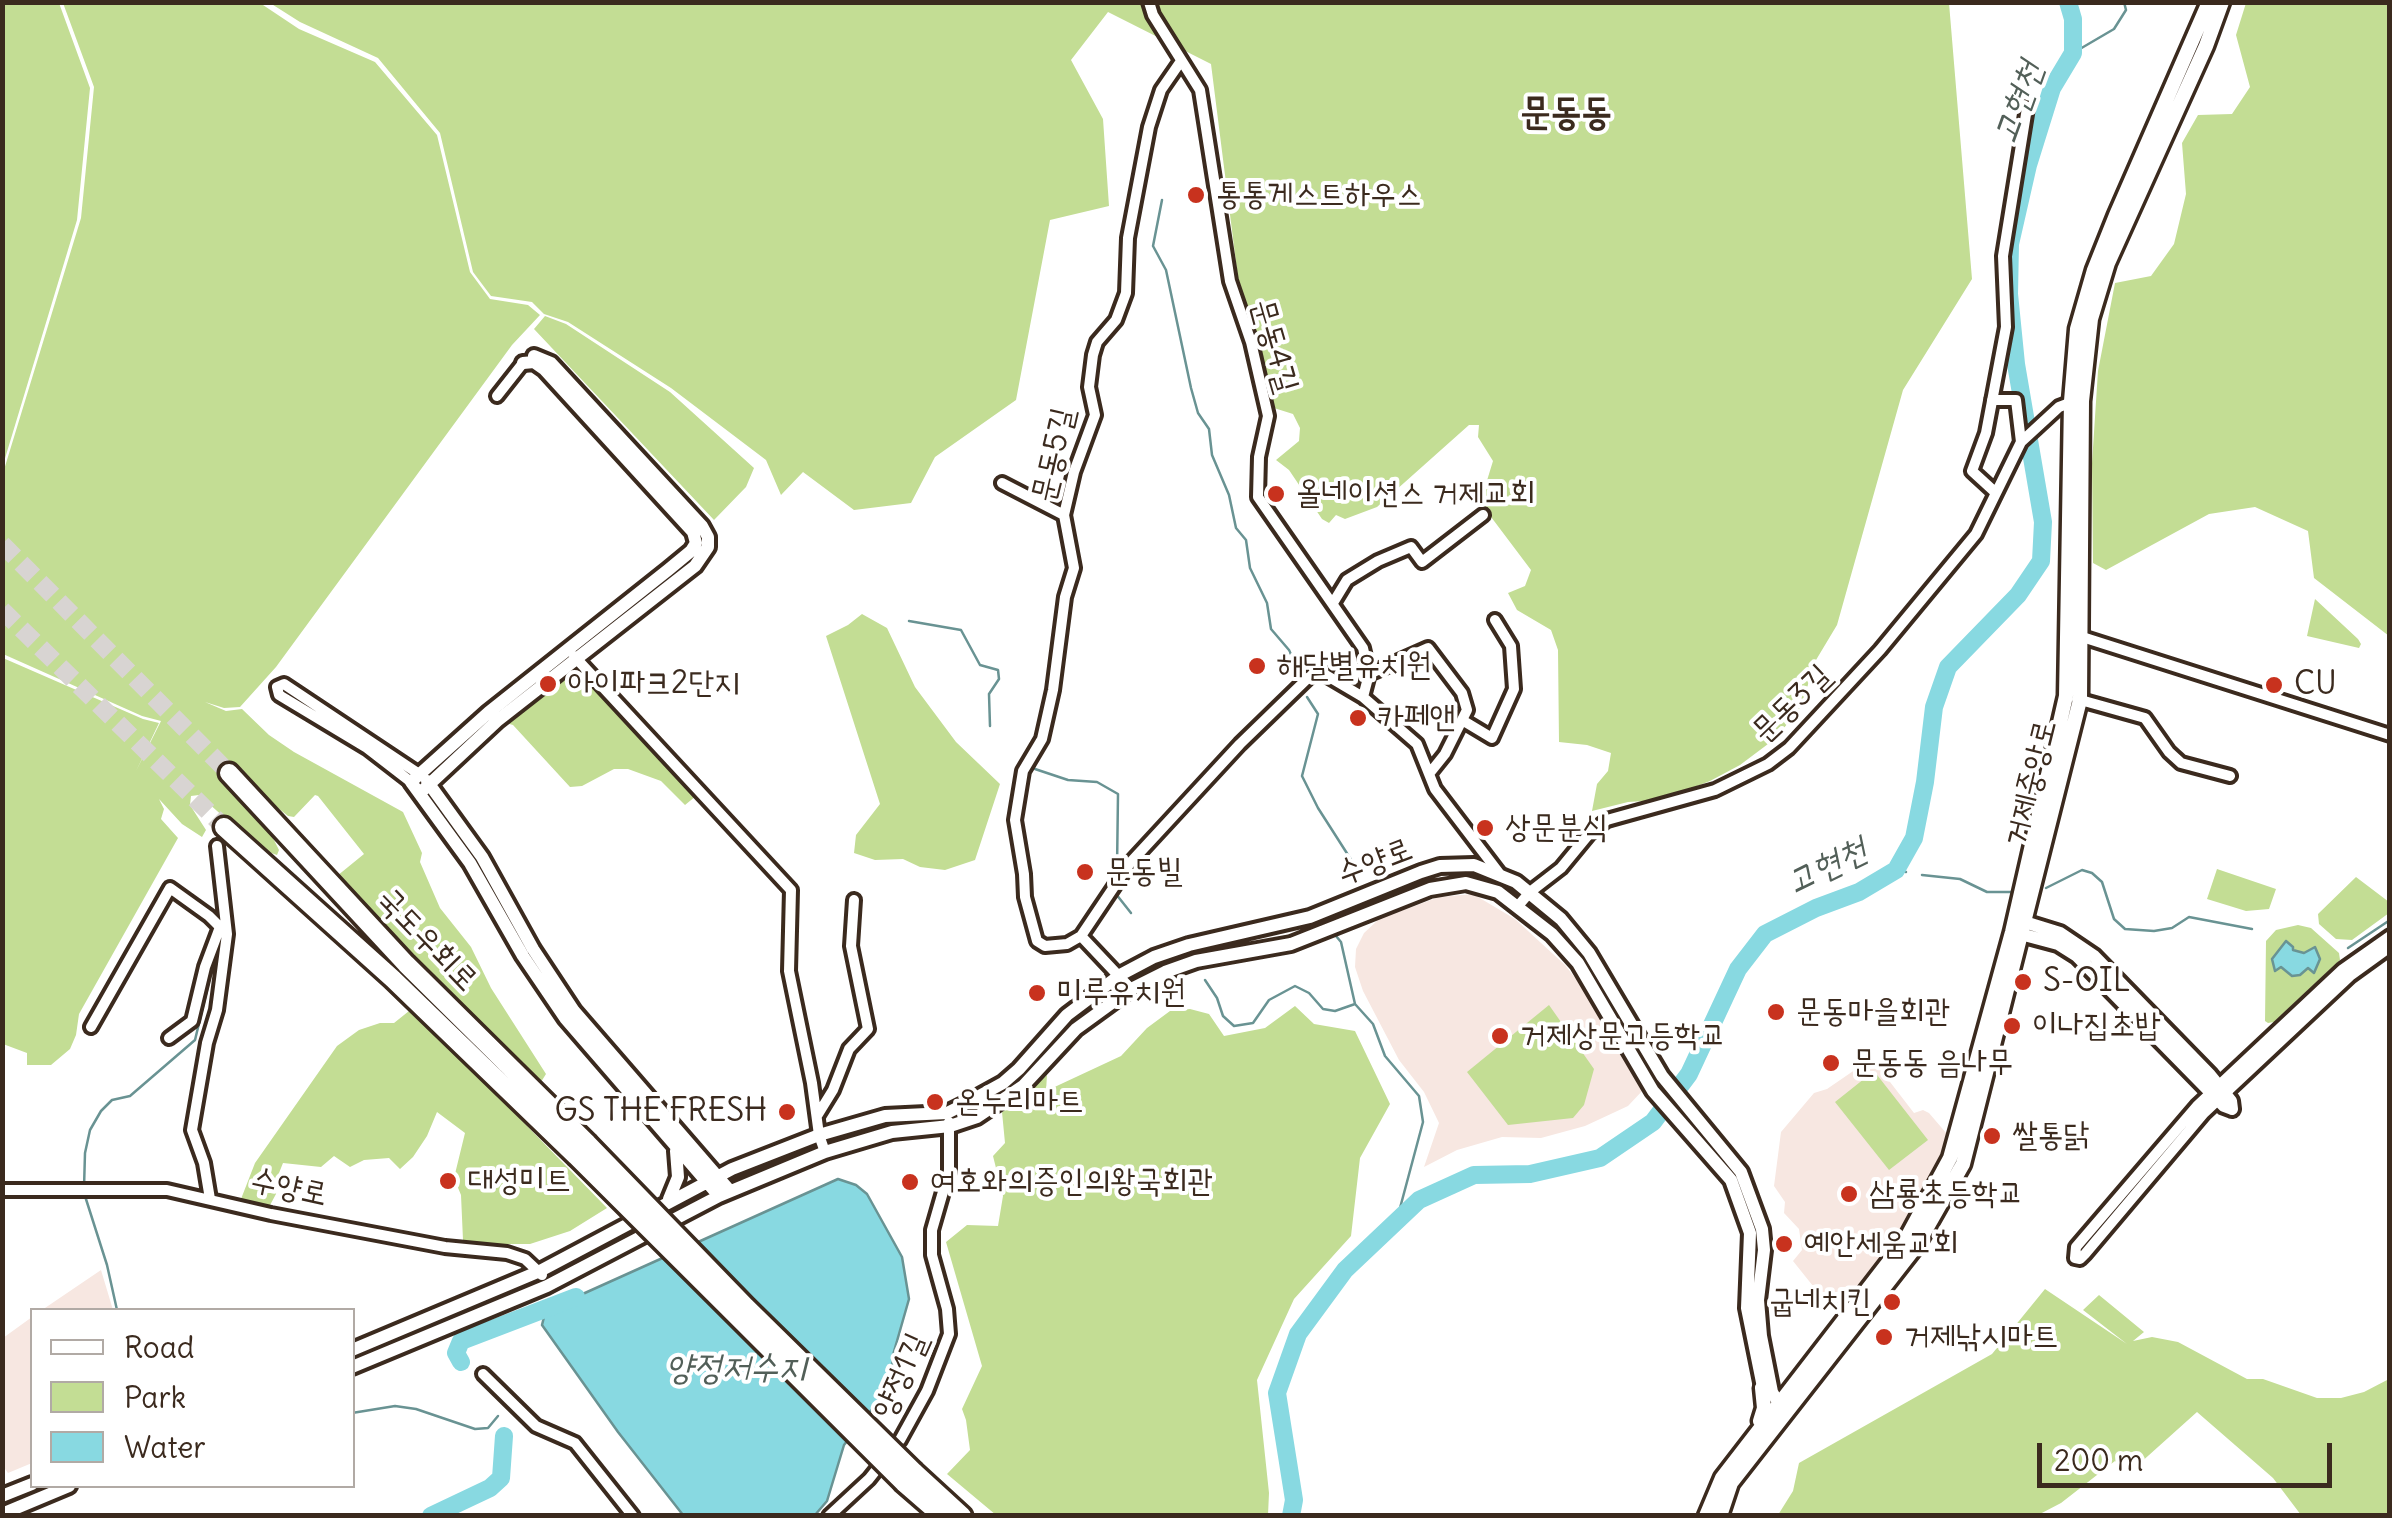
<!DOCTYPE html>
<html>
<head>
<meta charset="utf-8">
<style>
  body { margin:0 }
  #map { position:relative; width:2392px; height:1518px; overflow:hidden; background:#fff; font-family:Delius,sans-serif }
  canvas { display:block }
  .frame { position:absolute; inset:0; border:5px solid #3b2a1e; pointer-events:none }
  .legend { position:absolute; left:30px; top:1308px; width:325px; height:180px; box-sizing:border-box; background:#fff; border:2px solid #b1aaa5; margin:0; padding:12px 18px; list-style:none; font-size:30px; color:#3b2a1e }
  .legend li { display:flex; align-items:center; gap:20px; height:50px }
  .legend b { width:50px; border:2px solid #b1aaa5 }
  .scale { position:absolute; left:2037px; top:1443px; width:295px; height:45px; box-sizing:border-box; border:5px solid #3b2a1e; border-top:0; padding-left:12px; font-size:30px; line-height:35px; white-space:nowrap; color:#3b2a1e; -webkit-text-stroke:8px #fff; paint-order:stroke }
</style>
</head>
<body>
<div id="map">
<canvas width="2392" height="1518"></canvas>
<div class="frame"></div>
<ul class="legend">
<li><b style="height:12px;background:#fff"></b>Road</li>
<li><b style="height:28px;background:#c3dd94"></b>Park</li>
<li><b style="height:28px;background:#88d9e1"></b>Water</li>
</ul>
<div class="scale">200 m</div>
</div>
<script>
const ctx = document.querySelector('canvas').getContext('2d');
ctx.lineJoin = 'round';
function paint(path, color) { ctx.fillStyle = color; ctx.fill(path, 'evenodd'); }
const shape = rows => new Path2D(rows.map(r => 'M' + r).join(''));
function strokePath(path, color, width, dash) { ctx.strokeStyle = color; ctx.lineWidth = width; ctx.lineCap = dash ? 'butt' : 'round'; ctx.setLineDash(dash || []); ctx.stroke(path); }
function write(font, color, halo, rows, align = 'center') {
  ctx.font = font + ' Delius,"Poor Story",sans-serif'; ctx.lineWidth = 8; ctx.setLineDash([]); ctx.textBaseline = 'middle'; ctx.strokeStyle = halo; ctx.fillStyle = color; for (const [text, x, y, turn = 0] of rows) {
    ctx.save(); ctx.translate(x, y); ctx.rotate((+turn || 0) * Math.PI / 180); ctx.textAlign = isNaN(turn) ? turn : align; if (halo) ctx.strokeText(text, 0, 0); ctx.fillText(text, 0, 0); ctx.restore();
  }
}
paint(shape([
  [1473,894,1515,919,1565,965,1594,1002,1644,1089,1628,1106,1585,1126,1541,1138,1502,1137,1457,1150,1424,1167,1439,1123,1424,1092,1399,1060,1363,991,1355,967,1356,949,1364,933,1379,919,1439,897],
  [1862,1065,1873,1065,1880,1069,1914,1113,1923,1110,1929,1113,1947,1134,1945,1145,1898,1237,1837,1316,1793,1261,1802,1250,1799,1229,1784,1213,1785,1202,1774,1186,1781,1132,1814,1093,1827,1089],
  [101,1270,113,1310,42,1310],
  [32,1317,32,1463,8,1473,2,1465,3,1338]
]), '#f7e7e1');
paint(shape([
  [3,2,59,3,90,88,77,220,3,465],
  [63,3,260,3,299,29,375,62,437,135,470,272,490,299,528,305,540,315,512,345,276,667,240,707,224,708,205,702,226,711,242,709,269,735,294,752,403,812,422,853,420,862,440,908,471,947,491,988,546,1074,541,1082,530,1079,360,905,337,876,364,854,318,796,315,795,294,817,288,816,268,800,242,769,227,762,222,769,273,838,279,850,277,855,260,849,199,795,191,796,190,805,206,830,202,837,182,824,159,799,164,809,161,819,178,838,79,1014,76,1035,70,1049,51,1065,27,1065,27,1053,3,1044,3,658,143,719,159,723,136,771,161,721,142,716,3,654,3,473,81,218,94,87],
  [270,3,1949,3,1972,279,1903,390,1837,625,1813,665,1803,704,1776,738,1740,765,1710,781,1661,800,1628,802,1592,811,1597,784,1608,771,1611,753,1587,745,1559,742,1558,650,1551,630,1517,610,1508,593,1525,586,1531,570,1473,493,1485,487,1493,461,1478,437,1479,425,1469,425,1377,507,1345,519,1336,515,1329,523,1322,519,1289,470,1276,460,1299,441,1300,428,1293,414,1274,408,1258,340,1238,278,1211,64,1108,12,1071,60,1103,119,1109,206,1050,220,1016,400,935,457,911,503,854,510,803,472,781,495,766,460,671,388,568,322,544,314,532,302,491,296,473,272,440,133,378,58,300,22],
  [2246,3,2389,3,2389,636,2314,578,2308,531,2255,507,2209,514,2106,570,2093,563,2092,463,2098,371,2115,283,2151,276,2174,244,2186,194,2182,143,2198,115,2232,114,2250,87,2236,35],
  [545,316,566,324,670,392,754,468,746,487,714,520,534,329],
  [2315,599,2358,639,2361,644,2359,648,2307,636],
  [862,614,887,628,915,687,956,742,1000,784,975,860,945,870,920,867,903,859,875,860,854,853,856,835,880,804,826,636,848,625],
  [564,672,571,672,588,681,696,796,685,805,661,781,628,769,614,769,582,786,570,787,513,725,506,723],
  [2217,869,2276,889,2269,909,2246,911,2207,899],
  [2356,877,2389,902,2389,913,2352,940,2336,939,2319,924,2318,914],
  [2298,925,2311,928,2339,953,2340,960,2274,1022,2268,1023,2265,1021,2266,941,2276,930],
  [1549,1005,1594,1069,1584,1105,1573,1118,1508,1125,1467,1072],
  [1295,1006,1314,1024,1355,1031,1390,1104,1360,1158,1351,1236,1294,1299,1257,1380,1269,1493,1268,1515,996,1515,947,1474,970,1450,966,1420,962,1409,982,1366,946,1242,967,1225,998,1226,1003,1196,993,1156,1005,1143,1002,1112,1047,1075,1046,1091,1121,1056,1147,1028,1170,1011,1190,1009,1209,1014,1224,1036,1265,1028],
  [409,1011,491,1089,607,1208,570,1231,530,1244,471,1244,463,1240,461,1195,454,1178,465,1133,437,1112,427,1136,413,1157,400,1169,389,1158,364,1160,350,1167,334,1156,321,1167,283,1163,277,1178,276,1194,269,1207,241,1199,255,1163,337,1046,359,1030,380,1023,394,1023],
  [1874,1071,1928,1140,1889,1170,1835,1102],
  [2045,1289,2127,1344,2083,1310,2099,1295,2144,1332,2133,1341,2152,1337,2178,1342,2247,1379,2263,1379,2317,1398,2341,1398,2364,1392,2389,1379,2389,1515,2301,1515,2273,1478,2197,1412,2129,1473,2115,1461,2061,1503,2038,1515,1778,1515,1793,1491,1799,1463,1992,1354]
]), '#c3dd94');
const water = shape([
  [2286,941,2293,947,2293,950,2304,953,2315,947,2320,959,2314,973,2308,968,2300,975,2292,976,2281,967,2275,971,2272,959,2286,941],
  [838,1179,856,1185,867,1194,902,1257,909,1299,893,1355,891,1385,844,1445,827,1501,815,1515,683,1515,618,1432,542,1325,544,1317,576,1297,838,1179]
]);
paint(water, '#88d9e1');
strokePath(water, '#699393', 2.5);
strokePath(shape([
  [2073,53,2114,29,2126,10,2124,2],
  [1162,200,1153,246,1166,270,1191,388,1198,413,1209,429,1212,455,1229,495,1236,528,1246,540,1250,568,1267,603,1271,629,1289,650,1296,666],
  [909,621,961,630,980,665,998,670,999,679,989,694,990,726],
  [1307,697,1318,714,1302,776,1318,808,1357,869],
  [1035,769,1068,780,1097,782,1118,794,1117,869],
  [1896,870,1906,872],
  [1922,875,1960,879,1987,892,2011,892],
  [2046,888,2082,870,2092,873,2102,882,2114,919,2125,929,2154,931,2172,928,2189,917,2252,929],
  [1116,894,1131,913],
  [1336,936,1341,942,1355,1004,1373,1024,1385,1056,1419,1096,1423,1122,1396,1223],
  [2348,948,2390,920],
  [1205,980,1217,998,1223,1016,1234,1026,1253,1023,1269,1000,1295,986,1309,993,1323,1009,1335,1011,1355,1004],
  [84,1188,85,1153,90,1130,101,1111,112,1100,130,1096,195,1040,213,965],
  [85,1196,107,1265,117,1310],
  [352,1413,395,1406,416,1409,475,1429,488,1428,498,1416]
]), '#699393', 2.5);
strokePath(shape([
  [461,1362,456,1353,461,1341,576,1297],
  [431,1516,490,1488,501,1478,504,1436],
  [1291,1516,1294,1500,1277,1393,1298,1334,1345,1270,1419,1200,1474,1175,1530,1174,1600,1158,1653,1122,1689,1074,1738,969,1765,934,1816,908,1859,892,1896,870,1914,838,1925,782,1934,707,1948,667,2018,595,2041,561,2043,522,2016,364,2009,294,2010,244,2028,165,2052,88,2073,53,2073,19,2068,2]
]), '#88d9e1', 18);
strokePath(shape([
  [2,544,229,773],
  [2,610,224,827]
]), '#d8d4d2', 18, [18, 9]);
const minor = shape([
  [1149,2,1153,15,1200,90,1230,281,1251,342,1268,416,1259,457,1258,497,1363,648,1369,674,1363,697,1417,744,1435,789,1499,873],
  [497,396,523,363],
  [1992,400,2016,400,2021,442],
  [1002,483,1064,515],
  [1996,493,1972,471,1986,433,2006,327,2003,256,2027,108],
  [1333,603,1347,580,1378,561,1411,547,1422,562,1483,515],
  [2076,635,2390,735],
  [574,656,791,890,789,971,812,1083,819,1135,825,1152],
  [1369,674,1428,648,1462,693,1467,710,1445,754,1429,774],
  [2077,699,2145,718,2169,752,2181,763,2230,776],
  [1462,720,1492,738,1514,689,1511,646,1495,620],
  [411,782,367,748,279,695,277,687,284,684,419,774],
  [1518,906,1530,892,1561,868,1589,834,1607,820,1715,790,1768,764,1789,748,1880,650,1976,534,2021,442,2059,407,2075,401],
  [1081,936,1067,944,1045,946,1037,941,1025,897,1024,874,1015,820,1023,771,1042,739,1053,690,1065,597,1074,568,1064,515,1074,472,1095,415,1089,387,1093,355,1097,342,1116,320,1126,293,1128,238,1149,127,1161,90,1181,61],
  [2390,936,2343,969,2197,1106,2076,1247,2075,1258,2080,1259,2085,1254,2204,1113,2350,976,2390,947],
  [1131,989,1081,936,1130,863,1240,744,1308,678,1319,671,1363,697],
  [91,1027,170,888,209,916,227,934],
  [169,1038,192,1021,205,967,220,927],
  [817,1116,833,1090,849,1049,868,1029,851,946,854,900],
  [2,1190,167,1190,271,1214,445,1247,507,1253,525,1259,542,1275],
  [210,1199,204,1163,192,1130,207,1043,217,1010,227,934,217,846],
  [483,1374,536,1426,575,1443,633,1516],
  [829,1516,869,1479,900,1440,927,1391,949,1334,947,1309,932,1255,932,1230,949,1171,949,1122]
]);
const tertiary = shape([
  [523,363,534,362,544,369,693,532,696,543,691,551,668,570,489,712,411,782,470,863,523,956,565,1018,719,1196],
  [427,781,482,857,533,949,574,1011,730,1191],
  [421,792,497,721,695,566,708,547,708,537,702,526,551,363,534,356],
  [2018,920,2060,933,2094,956,2210,1075,2231,1101,2232,1109],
  [2013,932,2058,944,2077,956,2224,1106,2232,1109],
  [669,1199,678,1177,676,1151],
  [352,1350,540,1271,732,1169,819,1135,885,1116,947,1113,963,1105,1003,1083,1019,1069,1067,1015,1120,975,1154,957,1189,945,1310,917,1421,872,1440,866,1474,865,1516,882,1561,919,1589,953,1662,1076,1741,1172,1762,1229,1764,1250,1758,1300,1761,1336,1772,1392,1782,1409],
  [352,1367,547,1286,719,1196,825,1152,892,1132,950,1126,977,1117,1023,1086,1076,1029,1131,989,1165,972,1196,961,1291,944,1430,889,1466,883,1498,892,1552,934,1578,963,1653,1091,1731,1180,1750,1233,1747,1308,1765,1397],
  [2,1496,32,1484],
  [2,1514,69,1486]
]);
const secondary = shape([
  [1760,1421,1764,1408,1762,1388],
  [1706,1516,1722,1478,1905,1241,1950,1158,2012,932,2066,696,2071,401,2077,329,2094,270,2116,215,2209,2],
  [1720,1516,1731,1483,1917,1245,1963,1164,2080,700,2082,401,2091,319,2108,263,2206,46,2222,2]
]);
const trunk = shape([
  [229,773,406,964,587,1143],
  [224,827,393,979,576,1156],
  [914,1472,962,1516],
  [904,1483,942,1516]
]);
strokePath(minor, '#3b2a1e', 18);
strokePath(tertiary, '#3b2a1e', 20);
strokePath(secondary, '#3b2a1e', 21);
strokePath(trunk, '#3b2a1e', 25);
strokePath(minor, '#fff', 10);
strokePath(tertiary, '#fff', 12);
strokePath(secondary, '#fff', 14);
strokePath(trunk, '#fff', 18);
const trunkBridge = shape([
  [587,1143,746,1307,914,1472],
  [576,1156,904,1483]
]);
strokePath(trunkBridge, '#3b2a1e', 25, []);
strokePath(trunkBridge, '#fff', 18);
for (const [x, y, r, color] of [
  [1196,195,10,"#c8321e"],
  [1276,494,10,"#c8321e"],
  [1257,666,10,"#c8321e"],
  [548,684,10,"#c8321e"],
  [2274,685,10,"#c8321e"],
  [1358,718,10,"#c8321e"],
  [1485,828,10,"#c8321e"],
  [1085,872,10,"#c8321e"],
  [2023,982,10,"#c8321e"],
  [1037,993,10,"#c8321e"],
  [1776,1012,10,"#c8321e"],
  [2012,1026,10,"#c8321e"],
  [1500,1036,10,"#c8321e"],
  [1831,1063,10,"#c8321e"],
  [935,1102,10,"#c8321e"],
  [787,1112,10,"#c8321e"],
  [1992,1136,10,"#c8321e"],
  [448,1181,10,"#c8321e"],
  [910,1182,10,"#c8321e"],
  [1849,1194,10,"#c8321e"],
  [1784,1244,10,"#c8321e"],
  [1892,1302,10,"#c8321e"],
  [1884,1337,10,"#c8321e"]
]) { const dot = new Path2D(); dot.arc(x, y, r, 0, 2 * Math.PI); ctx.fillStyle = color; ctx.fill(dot); strokePath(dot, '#fff', 4); }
write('32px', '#3b2a1e', '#fff', [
  ["통통게스트하우스",1216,195],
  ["올네이션스 거제교회",1296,494],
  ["해달별유치원",1277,666],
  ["아이파크2단지",568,684],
  ["CU",2294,685],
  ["카페앤",1378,718],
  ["상문분식",1505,828],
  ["문동빌",1105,872],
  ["S-OIL",2043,982],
  ["미루유치원",1057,993],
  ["문동마을회관",1796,1012],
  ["이나집초밥",2032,1026],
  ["거제상문고등학교",1520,1036],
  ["문동동 음나무",1851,1063],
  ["온누리마트",955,1102],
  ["GS THE FRESH",767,1112,"right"],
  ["쌀통닭",2012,1136],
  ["대성미트",468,1181],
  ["여호와의증인의왕국회관",930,1182],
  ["삼룡초등학교",1869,1194],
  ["예안세움교회",1804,1244],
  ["굽네치킨",1872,1302,"right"],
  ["거제낚시마트",1904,1337]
], 'left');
write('32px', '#3b2a1e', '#fff', [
  ["문동4길",1274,346,74],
  ["문동5길",1054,455,-77],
  ["문동3길",1792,704,-44],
  ["거제중앙로",2031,783,-76],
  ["수양로",1375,862,-21],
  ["국도우회로",427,940,46],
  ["수양로",289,1188,12],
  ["양정1길",901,1376,-66]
]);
write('italic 35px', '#525f58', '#fff', [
  ["고현천",2019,103,-70],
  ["고현천",1827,867,-26],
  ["양정저수지",736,1369]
]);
write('bold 38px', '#3b2a1e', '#fff', [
  ["문동동",1566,113]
]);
</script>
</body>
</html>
